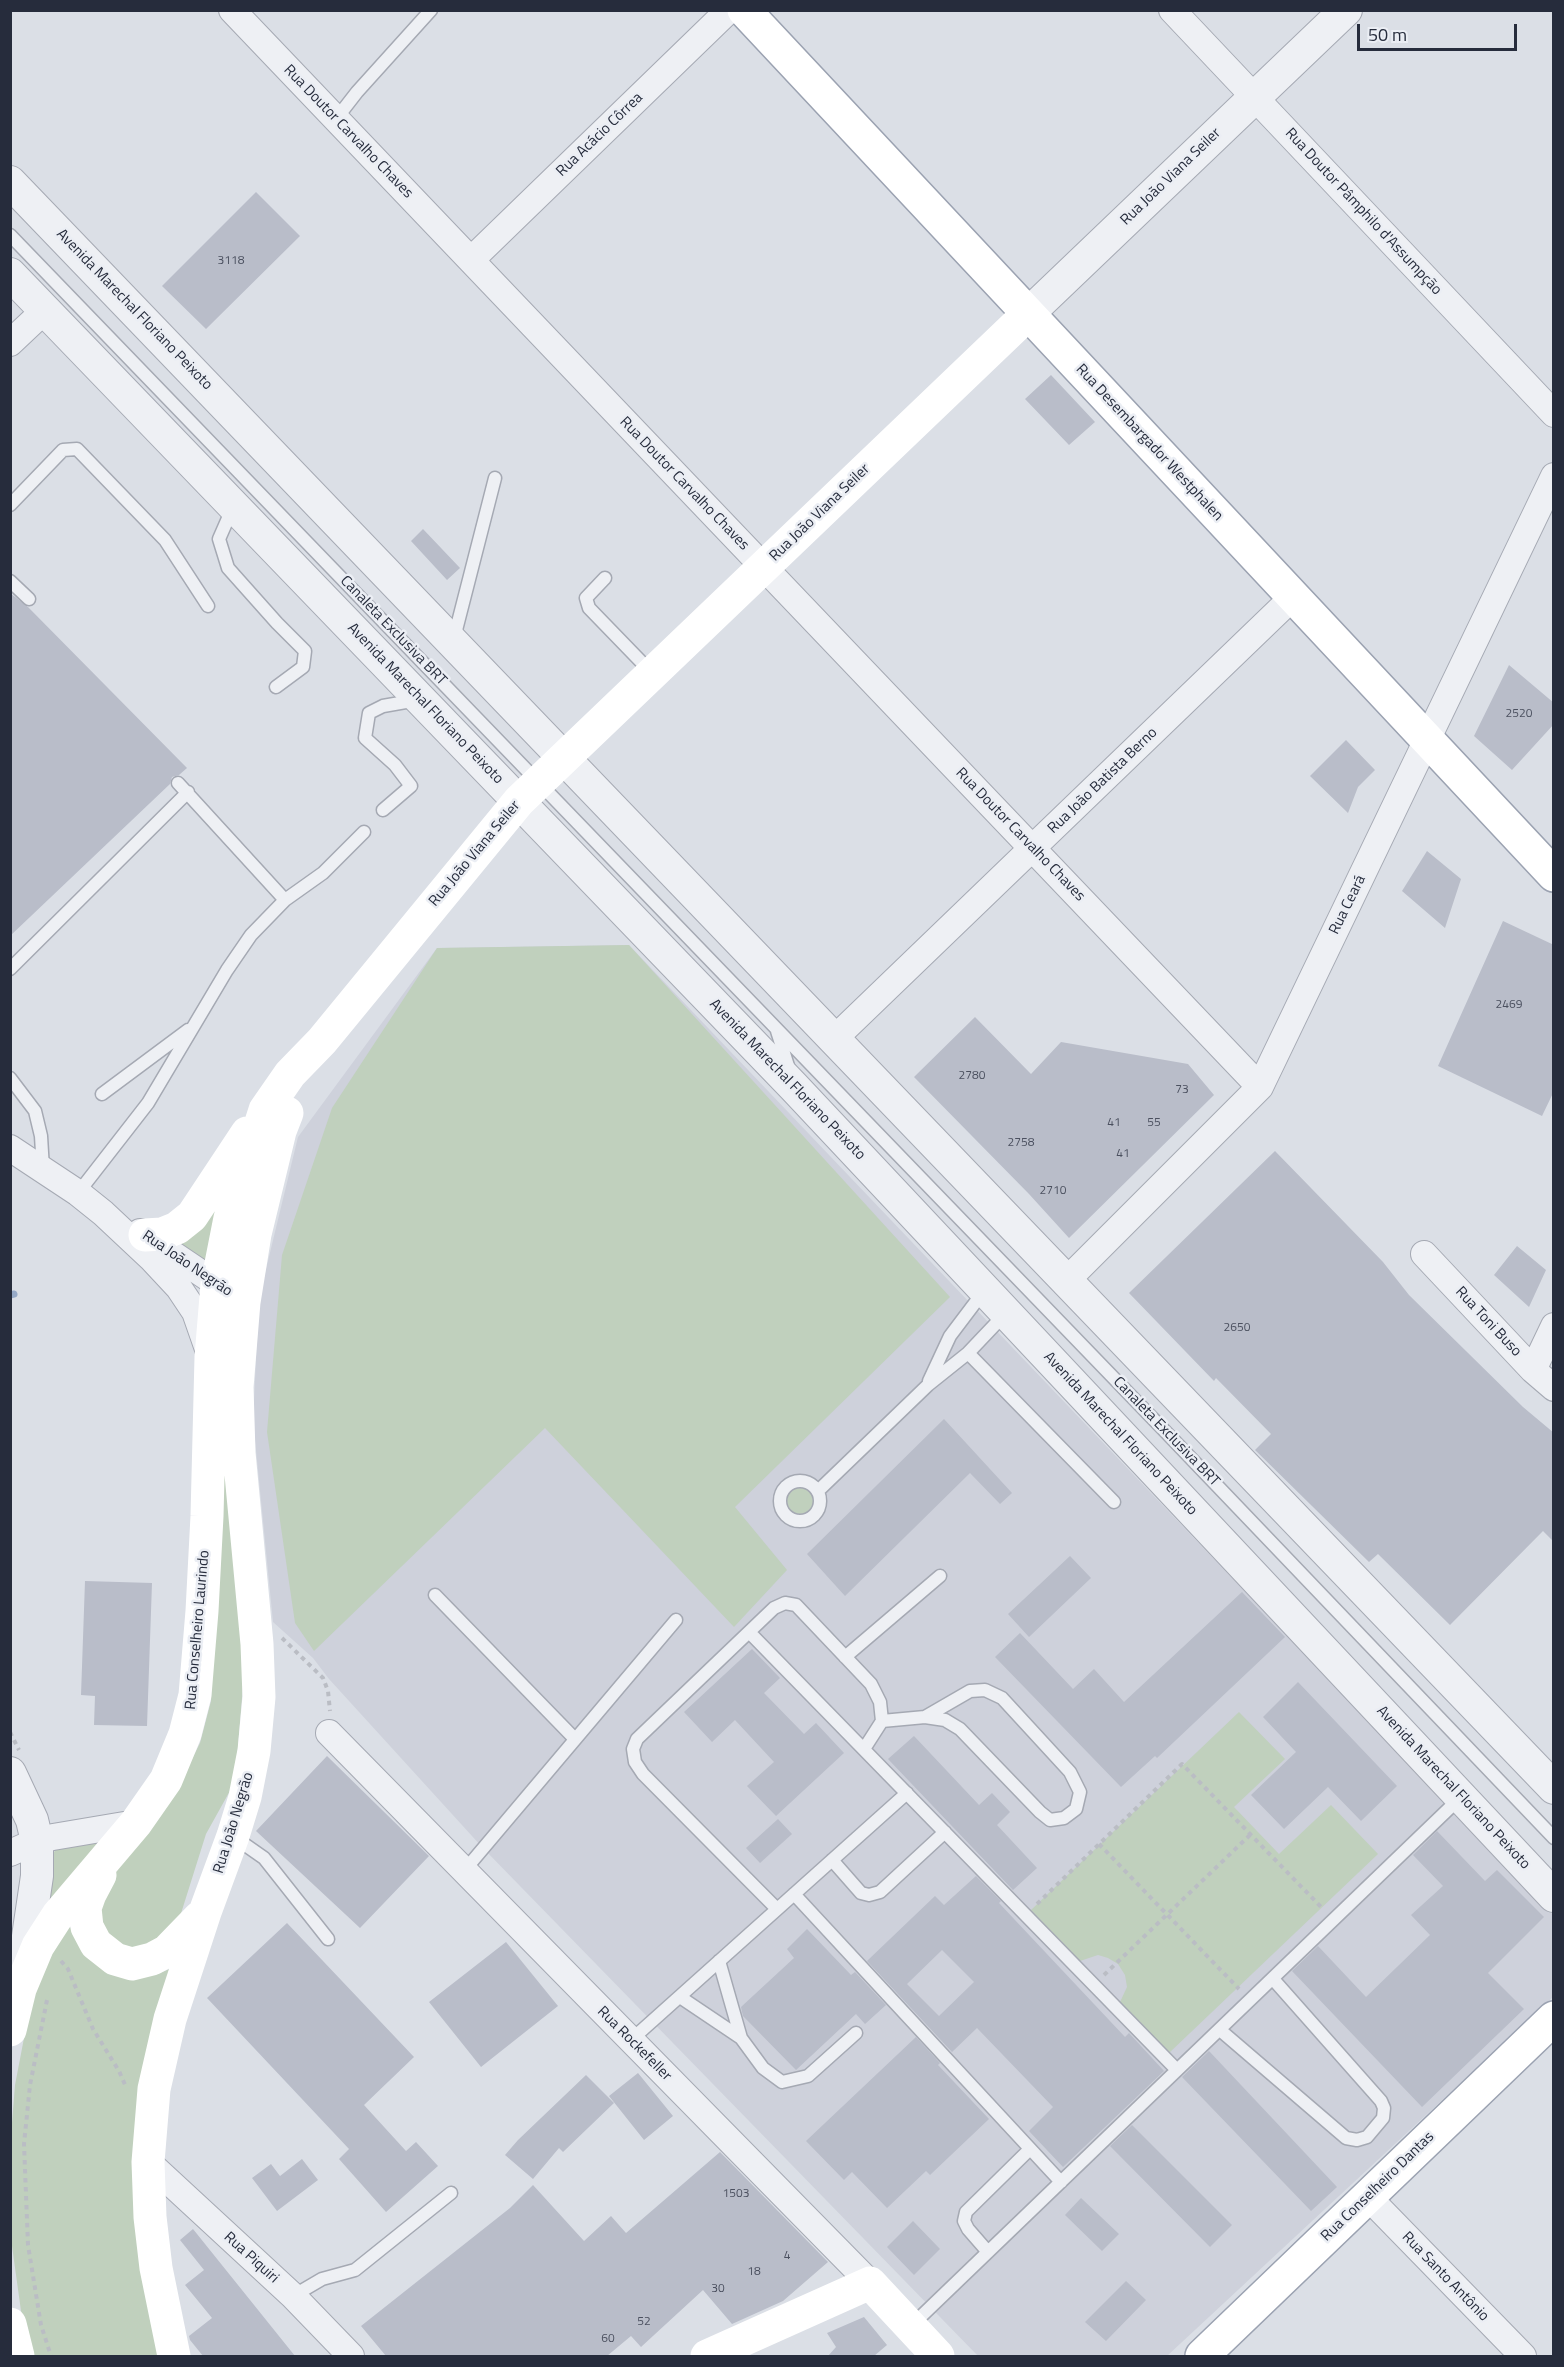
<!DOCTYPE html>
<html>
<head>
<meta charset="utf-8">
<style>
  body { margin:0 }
  #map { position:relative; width:1564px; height:2367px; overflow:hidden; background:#dbdfe6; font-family:"Titillium Web",sans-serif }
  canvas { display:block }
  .frame { position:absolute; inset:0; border:12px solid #262c3c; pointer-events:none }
  .scale { position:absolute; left:1357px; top:24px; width:160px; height:27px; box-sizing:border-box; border:3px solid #262c3c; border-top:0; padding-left:8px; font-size:18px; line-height:21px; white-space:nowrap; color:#262c3c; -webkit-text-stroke:4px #ebeef4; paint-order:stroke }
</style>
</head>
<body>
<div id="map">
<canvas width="1564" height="2367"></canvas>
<div class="frame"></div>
<div class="scale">50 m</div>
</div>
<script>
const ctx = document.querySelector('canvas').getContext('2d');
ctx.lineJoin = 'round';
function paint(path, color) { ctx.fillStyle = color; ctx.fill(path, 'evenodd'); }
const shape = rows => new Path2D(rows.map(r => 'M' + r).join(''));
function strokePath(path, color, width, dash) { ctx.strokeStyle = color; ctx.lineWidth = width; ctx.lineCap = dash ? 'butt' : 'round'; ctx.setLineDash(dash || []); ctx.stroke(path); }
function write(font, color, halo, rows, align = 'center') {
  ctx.font = font + ' "Titillium Web",sans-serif'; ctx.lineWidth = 5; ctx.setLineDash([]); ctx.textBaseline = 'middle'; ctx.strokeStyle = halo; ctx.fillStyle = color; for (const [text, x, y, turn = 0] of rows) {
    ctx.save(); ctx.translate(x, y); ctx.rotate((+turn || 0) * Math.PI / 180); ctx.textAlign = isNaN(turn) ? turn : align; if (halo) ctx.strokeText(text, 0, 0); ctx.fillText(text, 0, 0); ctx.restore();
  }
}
paint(shape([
  [629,945,1553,1915,1553,1997,1167,2356,978,2356,482,1847,329,1679,313,1658,273,1622,253,1420,259,1298,298,1137,437,948]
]), '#ced1db');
paint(shape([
  [629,945,950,1297,735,1507,787,1570,734,1627,545,1428,314,1651,295,1623,267,1432,282,1255,332,1108,437,948],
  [230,1167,207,1262,175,1245],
  [218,1395,244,1674,237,1758,231,1789,206,1834,178,1923,148,1949,119,1946,97,1922,100,1892,181,1781,200,1743,211,1701],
  '787 1501a13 13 0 1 1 26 0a13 13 0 1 1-26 0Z',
  [1239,1712,1285,1759,1234,1807,1279,1854,1331,1805,1378,1854,1169,2053,1120,2002,1127,1987,1125,1975,1118,1964,1108,1958,1098,1955,1080,1961,1031,1910],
  [98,1842,100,1844,49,1907,51,1860,55,1850,58,1847],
  [70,1927,74,1932,155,1975,172,1968,155,2026,162,2356,32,2356,21,2311,12,2246,10,2206,10,2148,15,2085,33,1991,56,1936]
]), '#c0d0bd');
strokePath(shape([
  [10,1295,14,1294]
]), '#96a9c7', 7);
paint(shape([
  [256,192,300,236,206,329,162,286],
  [1051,375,1095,422,1069,445,1025,399],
  [423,529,460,568,447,580,411,541],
  [10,593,28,607,187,768,179,775,172,777,170,784,10,936],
  [1509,665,1554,703,1554,724,1512,770,1474,736],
  [1346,740,1375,770,1358,787,1348,813,1310,776],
  [1427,851,1461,879,1445,928,1402,891],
  [1503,921,1554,945,1554,1091,1542,1116,1438,1066],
  [975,1017,1031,1074,1061,1042,1188,1064,1214,1095,1069,1238,1029,1194,914,1077],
  [1275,1151,1383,1262,1409,1295,1523,1407,1554,1433,1554,1542,1543,1531,1450,1625,1378,1554,1369,1562,1255,1450,1271,1434,1216,1378,1214,1381,1129,1293],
  [1517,1246,1546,1270,1529,1307,1494,1275],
  [944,1419,1012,1493,1000,1504,970,1473,845,1596,807,1554],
  [1070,1556,1091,1578,1029,1637,1008,1614],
  [85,1581,152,1583,147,1726,94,1725,95,1696,81,1695],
  [1242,1592,1285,1637,1157,1758,1155,1756,1121,1787,995,1657,1020,1633,1073,1689,1094,1669,1124,1702],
  [752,1649,780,1678,764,1693,804,1734,816,1723,844,1753,776,1816,747,1786,774,1762,735,1720,712,1742,684,1712],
  [1298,1682,1397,1786,1361,1821,1328,1787,1284,1829,1251,1795,1296,1752,1263,1717],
  [914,1736,979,1805,992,1793,1010,1812,997,1825,1037,1868,1013,1890,888,1759],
  [327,1756,429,1856,360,1928,256,1831],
  [778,1819,792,1834,760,1863,746,1848],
  [1437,1831,1485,1881,1497,1870,1544,1917,1488,1973,1524,2009,1422,2107,1292,1971,1318,1946,1366,1997,1430,1935,1411,1915,1443,1886,1413,1855],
  [976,1876,1001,1901,999,1903,1125,2037,1129,2033,1164,2071,1063,2167,1029,2131,1053,2107,977,2028,952,2052,867,1961,935,1896,944,1905],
  [942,1950,974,1982,939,2016,907,1984],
  [287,1923,414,2057,364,2105,406,2151,416,2142,438,2166,386,2212,339,2159,349,2149,207,1998],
  [807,1929,851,1975,855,1972,886,2005,865,2024,856,2014,796,2070,743,2016,741,2007,794,1958,787,1949],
  [506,1942,558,2006,481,2067,429,2002],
  [916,2037,940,2063,938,2065,989,2119,930,2175,926,2171,887,2208,852,2172,844,2180,806,2141],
  [1209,2051,1337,2187,1311,2211,1182,2077],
  [638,2073,673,2116,644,2140,609,2096],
  [586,2075,614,2103,563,2152,559,2148,533,2179,505,2155,518,2140],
  [1132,2125,1232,2225,1210,2247,1110,2146],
  [720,2152,828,2262,783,2301,732,2324,703,2290,641,2347,631,2336,607,2356,386,2356,361,2326,510,2208,533,2185,584,2241,611,2216,626,2233],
  [302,2159,318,2180,277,2211,252,2178,271,2164,280,2176],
  [1081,2198,1119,2234,1102,2251,1065,2215],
  [913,2221,940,2249,914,2275,887,2247],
  [193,2229,295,2356,203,2356,190,2340,189,2336,212,2318,185,2285,204,2270,180,2240],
  [1126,2281,1146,2300,1106,2341,1085,2322],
  [864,2317,887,2345,874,2356,828,2356,836,2347,827,2333]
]), '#b9bdc9');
const service = shape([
  [336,119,357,92,431,10],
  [10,235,1162,1428,1554,1838],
  [10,505,63,450,77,449,165,540,208,606],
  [233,507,219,539,228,568,277,623,305,651,303,667,276,687],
  [605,578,586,598,589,608,651,672],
  [10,581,29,599],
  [454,638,495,478],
  [178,783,285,900],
  [383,810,411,786,395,765,365,738,369,713,383,706,417,700],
  [10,969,188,792],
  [777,1031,789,1069],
  [10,1078,35,1111,41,1136,43,1169],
  [102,1094,188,1030],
  [78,1193,148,1103,227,970,251,935,285,900,323,873,364,832],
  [968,1353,1114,1502],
  [929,1381,950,1336,984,1291],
  '780 1501a20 20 0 1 1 40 0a20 20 0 1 1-40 0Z',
  [819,1490,928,1385,968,1353,1005,1314],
  [435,1595,574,1738],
  [750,1633,1177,2070],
  [845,1657,940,1576],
  [882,1721,925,1717,945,1720,960,1729,1040,1812,1050,1820,1064,1818,1076,1809,1080,1792,1070,1772,1002,1698,985,1690,970,1691,925,1717],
  [234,1837,264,1858,328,1939],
  [832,1860,861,1893,869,1895,880,1892,945,1832],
  [464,1871,676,1620],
  [794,1894,1061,2182],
  [777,1909,643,1774,635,1762,633,1749,637,1739,774,1608,785,1603,796,1605,871,1684,880,1702,882,1721,864,1749],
  [719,1961,741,2038,763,2068,782,2082,808,2076,856,2033],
  [680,1997,741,2038],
  [1220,2030,1346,2138,1357,2140,1367,2137,1383,2118,1384,2108,1381,2101,1273,1979],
  [631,2040,907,1793],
  [988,2252,968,2229,964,2221,966,2212,1030,2149],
  [293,2296,322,2279,355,2270,451,2193],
  [911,2326,1461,1797]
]);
const minor = shape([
  [232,10,1260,1087],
  [1172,10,1554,414],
  [471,260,729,10],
  [10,343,45,310],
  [834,1039,1293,597],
  [10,1148,78,1193,103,1213,151,1258,179,1288,195,1312,209,1352],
  [140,1232,232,1294],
  [1424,1254,1533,1370,1554,1388],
  [1066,1281,1260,1087,1554,476],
  [1533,1370,1554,1326],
  [329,1733,870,2283],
  [10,1853,37,1841,53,1837,136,1823],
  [148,2162,293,2296,351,2356],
  [1368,2197,1523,2356]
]);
const tertiary = shape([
  [10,182,1554,1788],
  [10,274,794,1087,1554,1896],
  [1028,314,1346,10],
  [10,1773,32,1820,37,1841,37,1876,23,1970]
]);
const primary = shape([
  [744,10,1554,875],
  [1202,2356,1554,2018]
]);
strokePath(service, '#a5a9b3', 15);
strokePath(minor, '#a5a9b3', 28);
strokePath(tertiary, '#a5a9b3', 34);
strokePath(primary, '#9ba2b1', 36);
strokePath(shape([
  [282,1638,323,1678,328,1691,330,1711],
  [10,1732,19,1750],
  [1099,1844,1239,1989],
  [1037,1904,1182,1764,1323,1909],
  [61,1961,68,1969,93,2029,119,2071,126,2087],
  [1104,1975,1251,1834],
  [47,2000,30,2085,24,2144,28,2245,41,2325,51,2356]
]), '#babdc4', 4, [4.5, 4.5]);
strokePath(service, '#eef0f4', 12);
strokePath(minor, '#eef0f4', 26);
strokePath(tertiary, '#eef0f4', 32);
strokePath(shape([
  [145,1235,162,1234,177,1228,192,1216,247,1133],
  [100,1875,90,1894,85,1908,87,1927,96,1944,115,1959,132,1964,152,1959,167,1951,199,1918],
  [10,2030,20,1989,38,1946,58,1915,136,1823,166,1780,185,1734,195,1695,202,1611,207,1516,211,1357,217,1284,230,1218,265,1110,290,1074,322,1041,519,801,1028,314],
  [10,2324,18,2356],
  [174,2356,156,2268,150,2217,148,2162,154,2089,170,2019,205,1912,233,1836,245,1797,254,1751,259,1697,257,1644,239,1453,237,1387,244,1302,255,1234,280,1131,287,1113],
  [707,2356,870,2283,938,2356]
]), '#fff', 33);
strokePath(primary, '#fff', 33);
write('12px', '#4b505f', null, [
  ["3118",231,261],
  ["2520",1519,714],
  ["2469",1509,1005],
  ["2780",972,1076],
  ["73",1182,1090],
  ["41",1114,1123],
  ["55",1154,1123],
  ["2758",1021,1143],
  ["41",1123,1154],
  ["2710",1053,1191],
  ["2650",1237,1328],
  ["1503",736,2194],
  ["4",787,2256],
  ["18",754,2272],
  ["30",718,2289],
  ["52",644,2322],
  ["60",608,2339]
]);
write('15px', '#262c3c', '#ebeef4', [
  ["Rua Doutor Carvalho Chaves",348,132,46],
  ["Rua Acácio Côrrea",600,135,-44],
  ["Rua João Viana Seiler",1171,177,-44],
  ["Rua Doutor Pâmphilo d'Assumpção",1363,212,47],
  ["Avenida Marechal Floriano Peixoto",134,310,46],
  ["Rua Desembargador Westphalen",1149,443,47],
  ["Rua Doutor Carvalho Chaves",684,484,46],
  ["Rua João Viana Seiler",820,513,-44],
  ["Canaleta Exclusiva BRT",393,631,46],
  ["Avenida Marechal Floriano Peixoto",425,704,46],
  ["Rua João Batista Berno",1103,781,-44],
  ["Rua Doutor Carvalho Chaves",1020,835,46],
  ["Rua João Viana Seiler",475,854,-50],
  ["Rua Ceará",1348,905,-64],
  ["Avenida Marechal Floriano Peixoto",787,1080,46],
  ["Rua João Negrão",187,1264,34],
  ["Rua Toni Buso",1488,1322,47],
  ["Canaleta Exclusiva BRT",1166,1432,46],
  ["Avenida Marechal Floriano Peixoto",1120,1434,47],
  ["Rua Conselheiro Laurindo",198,1630,-85],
  ["Avenida Marechal Floriano Peixoto",1453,1788,47],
  ["Rua João Negrão",234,1823,-73],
  ["Rua Rockefeller",634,2044,45],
  ["Rua Conselheiro Dantas",1378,2187,-44],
  ["Rua Piquiri",251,2258,42],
  ["Rua Santo Antônio",1445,2277,46]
]);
</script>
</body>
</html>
